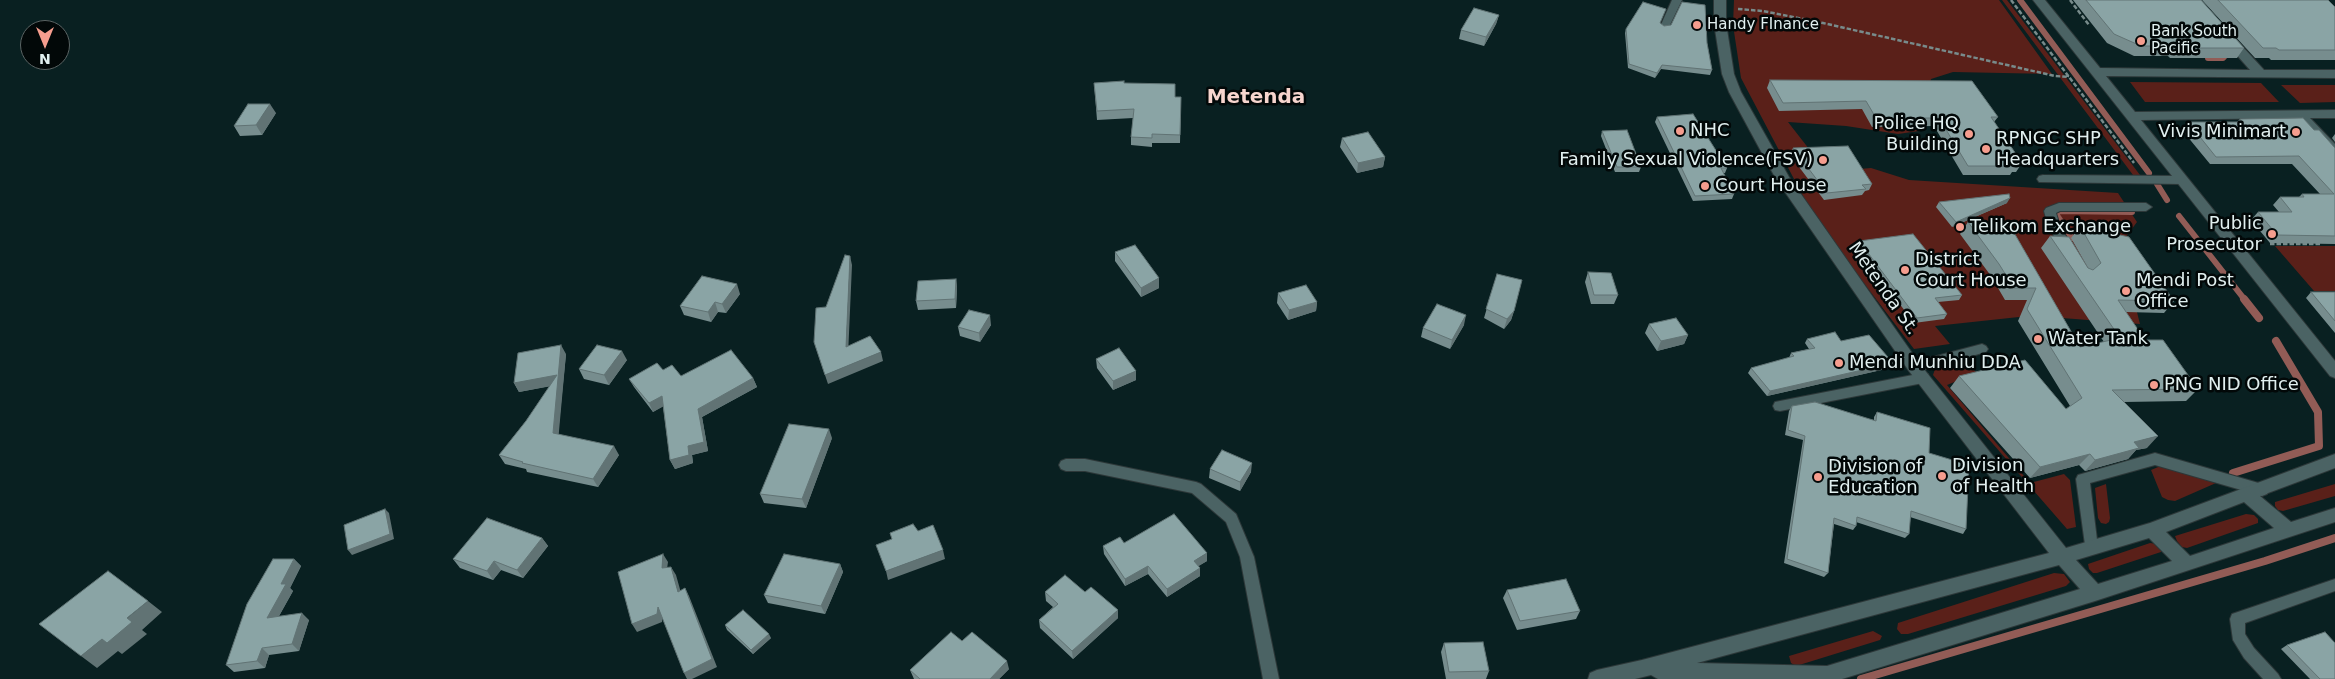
<!DOCTYPE html>
<html>
<head>
<meta charset="utf-8">
<style>
  body { margin:0 }
  #map { position:relative; width:2335px; height:679px; overflow:hidden; background:#092021; font-family:"DejaVu Sans",sans-serif }
  canvas { display:block }
  .north { position:absolute; left:20px; top:20px; width:50px; height:50px; box-sizing:border-box; background:#020808; border:1px solid #5b6464; border-radius:50%; rotate:180deg; font-size:14px; font-weight:700; line-height:20px; text-align:center; color:#e1efef }
  .north::after { content:''; display:block; margin:auto; width:18px; height:22px; background:#f59d8e; clip-path:polygon(50% 0,100% 100%,50% 72%,0 100%) }
</style>
</head>
<body>
<div id="map">
<canvas width="2335" height="679"></canvas>
<div class="north">N</div>
</div>
<script>
const ctx = document.querySelector('canvas').getContext('2d');
ctx.lineJoin = 'round';
function paint(path, color) { ctx.fillStyle = color; ctx.fill(path, 'evenodd'); }
const shape = rows => new Path2D(rows.map(r => 'M' + r).join(''));
function strokePath(path, color, width, dash) { ctx.strokeStyle = color; ctx.lineWidth = width; ctx.lineCap = dash ? 'butt' : 'round'; ctx.setLineDash(dash || []); ctx.stroke(path); }
function write(font, color, halo, rows, align = 'center') {
  ctx.font = font + ' "DejaVu Sans",sans-serif'; ctx.lineWidth = 5; ctx.setLineDash([]); ctx.textBaseline = 'middle'; ctx.strokeStyle = halo; ctx.fillStyle = color; for (const [text, x, y, turn = 0] of rows) {
    ctx.save(); ctx.translate(x, y); ctx.rotate((+turn || 0) * Math.PI / 180); ctx.textAlign = isNaN(turn) ? turn : align; if (halo) ctx.strokeText(text, 0, 0); ctx.fillText(text, 0, 0); ctx.restore();
  }
}
paint(shape([
  [1734,0,1999,0,2052,74,1953,72,1931,79,1919,131,1898,134,1846,126,1788,122,1827,172,1871,168,1909,180,2118,193,2137,222,2120,245,2140,324,2062,318,2047,314,1935,326,1950,344,1914,349,1815,219,1741,78,1733,25],
  [2002,0,2007,0,2140,175,2133,175],
  [2130,82,2261,83,2279,102,2145,102],
  [2281,85,2335,85,2335,102,2300,103],
  [2275,246,2335,246,2335,291,2314,291],
  [1953,365,1970,366,1977,373,1947,385,2030,483,2064,474,2070,480,2076,527,2067,529,1933,375,1936,366],
  [2163,465,2214,480,2216,483,2175,501,2168,500,2162,497,2151,470],
  [2106,484,2110,518,2109,522,2106,524,2101,523,2098,518,2095,488],
  [2335,484,2335,496,2283,511,2278,510,2275,506,2275,502],
  [2246,514,2254,515,2258,519,2258,523,2187,548,2182,547,2177,541,2175,536],
  [2150,543,2157,544,2161,548,2161,552,2097,573,2093,573,2089,569,2088,564],
  [2054,573,2064,574,2070,582,2066,586,1908,634,1901,634,1897,629,1898,623],
  [1873,631,1882,636,1880,640,1796,666,1791,663,1789,656]
]), '#5a2019');
strokePath(shape([
  [2020,0,2149,173],
  [2208,58,2223,58,2230,50],
  [2157,184,2167,200],
  [2179,216,2245,300],
  [2072,238,2056,214,2058,211,2132,212]
]), '#925c56', 6);
strokePath(shape([
  [2244,299,2259,318],
  [2233,473,2319,446,2318,412,2276,341],
  [1861,679,2265,561,2335,538]
]), '#925c56', 8);
const lane = shape([
  [1672,0,1682,0,1668,29,1662,29,1660,27,1672,0],
  [2043,175,2182,176,2188,180,2182,184,2039,182,2037,179,2039,176,2043,175],
  [2059,203,2146,203,2152,207,2146,211,2060,211,2056,213,2060,226,2074,250,2068,254,2064,253,2048,226,2044,211,2046,208,2059,203],
  [1982,344,1986,346,1988,349,1986,352,1914,372,1909,370,1908,367,1909,364,1914,362,1982,344],
  [1923,373,1928,374,1929,378,1928,382,1923,383,1780,411,1775,410,1773,406,1775,402,1780,401,1923,373],
  [2155,453,2262,484,2267,486,2269,490,2267,494,2262,496,2155,465,2090,483,2098,548,2096,552,2091,554,2086,552,2076,479,2078,475,2155,453],
  [1066,459,1085,459,1196,482,1201,484,1236,514,1254,557,1279,679,1263,679,1240,557,1226,522,1192,493,1085,471,1066,471,1061,469,1059,465,1061,461,1066,459],
  [2335,579,2335,591,2245,623,2245,634,2254,648,2278,674,2281,679,2263,679,2244,658,2233,640,2230,619,2232,614,2335,579]
]);
const street = shape([
  [1714,0,1726,0,1726,23,1734,74,1741,92,1789,177,1919,363,2066,548,2150,523,2335,454,2335,468,2260,496,2291,522,2335,508,2335,522,2095,601,1842,679,1658,679,1651,675,1635,679,1588,679,1590,673,1597,670,1642,660,2049,553,1909,371,1776,179,1729,92,1722,74,1714,23,1714,0],
  [2244,502,2274,528,2190,556,2166,532,2244,502],
  [2149,538,2172,561,2098,584,2076,560,2149,538],
  [2059,565,2080,589,1827,666,1697,663,2059,565],
  [2033,0,2045,0,2100,68,2250,70,2221,37,2227,33,2231,34,2264,70,2335,70,2335,78,2106,76,2135,112,2335,110,2335,118,2310,118,2335,144,2335,156,2330,155,2296,118,2141,120,2335,361,2335,378,2330,376,2033,0]
]);
strokePath(lane, '#2d3839', 2);
strokePath(street, '#2d3839', 2);
strokePath(shape([
  [2011,0,2134,163],
  [2070,0,2089,25],
  [1738,9,1763,11,1823,23,2055,76,2069,77],
  [2270,244,2322,244]
]), '#788b8b', 2.5, [4.5, 2]);
paint(lane, '#4b6364');
paint(street, '#4b6364');
paint(shape([
  [2073,0,2201,0,2244,48,2237,58,2170,58,2168,56,2134,56,2107,43],
  [2202,0,2328,0,2335,7,2335,60,2271,60,2269,58,2255,58],
  [1499,15,1496,24,1484,46,1459,39,1461,30],
  [1660,23,1664,26,1707,43,1712,70,1710,75,1661,69,1655,78,1628,68,1625,33,1626,29],
  [1770,80,1998,117,1994,122,2022,163,2016,172,2012,172,2010,175,1963,175,1934,126,1872,127,1862,109,1779,111,1767,88],
  [1094,83,1124,83,1175,97,1181,97,1180,143,1152,143,1152,147,1131,145,1131,137,1133,118,1097,120],
  [276,113,262,135,240,136,234,126],
  [1657,117,1727,168,1725,173,1723,173,1734,194,1732,199,1693,201,1655,122],
  [2240,119,2314,130,2335,148,2335,244,2270,243,2251,220,2258,212,2279,212,2273,205,2280,197,2299,197,2302,194,2320,194,2292,164,2210,164,2182,130,2188,122,2237,122],
  [1602,131,1641,167,1639,172,1615,172,1601,136],
  [2335,134,2335,142,2332,138],
  [1342,138,1385,157,1383,167,1357,173,1340,147],
  [1793,148,1872,184,1869,190,1865,191,1862,195,1824,200,1790,155],
  [1939,202,2007,203,1952,227,1936,207],
  [1968,222,2009,224,2080,347,2104,342,2041,248,2050,236,2088,268,2071,238,2080,226,2174,301,2164,313,2126,312,2145,340,2198,389,2186,401,2124,402,2147,448,2136,450,2128,459,2085,471,2079,465,2030,478,1950,388,1959,376,2066,409,2070,406,2018,321,2027,300,2005,300,1991,276,1960,234],
  [1859,241,1962,295,1959,300,1938,302,1947,314,1944,319,1914,323,1856,246],
  [1115,252,1159,288,1141,297,1115,261],
  [1588,272,1618,295,1614,304,1591,304,1585,282],
  [1497,274,1514,311,1511,320,1504,329,1484,318],
  [956,279,957,288,956,308,918,310,916,301],
  [2311,292,2335,292,2335,333,2306,298],
  [1278,293,1317,302,1316,311,1288,320,1277,303],
  [740,294,726,313,718,312,711,322,684,315,680,306],
  [1649,324,1688,335,1684,344,1657,351,1645,333],
  [991,325,980,342,960,336,958,327],
  [1464,325,1450,349,1421,337,1423,328],
  [1807,339,1841,341,1893,363,1890,368,1767,396,1748,373,1751,368,1789,358,1791,353,1809,349,1805,343],
  [566,354,558,434,619,455,598,487,527,472,526,469,505,464,499,455,526,421,550,386,519,392,514,383],
  [1096,359,1136,380,1113,390,1097,368],
  [627,360,609,385,584,379,579,369],
  [663,370,681,376,753,378,757,387,702,417,708,451,692,455,693,463,675,469,670,460,663,406,653,412,634,387,629,379],
  [1792,406,1874,420,1874,417,1877,412,1929,453,1966,529,1963,534,1910,517,1909,534,1905,538,1856,522,1856,526,1853,530,1834,524,1828,573,1824,577,1784,563,1803,440,1785,435,1789,411],
  [832,438,806,508,764,503,760,494],
  [1210,469,1251,472,1240,491,1209,478],
  [542,538,548,546,523,578,501,570,493,580,460,568,453,559],
  [1124,543,1207,561,1198,566,1200,568,1200,576,1167,597,1148,574,1125,586,1104,554,1103,546],
  [294,559,301,566,290,588,293,591,279,616,309,620,299,651,269,655,265,668,234,672,226,665],
  [840,564,843,572,825,614,768,603,764,595],
  [1507,590,1580,611,1576,619,1517,630,1503,598],
  [1045,592,1085,592,1118,618,1073,659,1040,628,1039,620,1053,607,1046,601],
  [725,625,771,638,753,654,727,630],
  [1444,643,1489,671,1486,679,1446,679,1441,652],
  [2287,645,2335,679,2310,679,2281,649],
  [1009,669,999,679,914,679,910,670]
]), '#778d8e');
paint(shape([
  [1499,15,1496,24,1484,46,1486,37],
  [1662,65,1661,69,1655,78,1657,73],
  [270,104,276,113,262,135,256,125],
  [1385,157,1383,167,1357,173,1358,163],
  [2010,198,2007,203,1952,227,1956,222],
  [850,256,852,265,848,356,846,347],
  [1159,278,1159,288,1141,297,1141,288],
  [956,279,957,288,956,308,955,299],
  [737,284,740,294,726,313,722,304],
  [715,302,718,312,711,322,708,312],
  [1317,302,1316,311,1288,320,1289,310],
  [1514,311,1511,320,1504,329,1507,319],
  [990,315,991,325,980,342,979,333],
  [1466,315,1464,325,1450,349,1452,340],
  [1688,335,1684,344,1657,351,1661,341],
  [561,345,566,354,558,442,553,433,557,385,519,392,514,383],
  [622,351,627,360,609,385,604,375],
  [881,352,883,361,828,384,825,375],
  [1893,363,1890,368,1767,396,1770,391],
  [1136,371,1136,380,1113,390,1113,381],
  [753,378,757,387,702,417,708,451,692,455,693,463,675,469,670,460,698,409],
  [662,396,666,405,653,412,649,403],
  [829,429,832,438,806,508,802,499],
  [2158,436,2147,448,2136,450,2128,459,2085,471,2095,460,2134,442],
  [614,446,619,455,598,487,593,479],
  [2090,454,2079,465,2030,478,2040,467],
  [1252,463,1251,472,1240,491,1240,482],
  [385,509,389,513,394,539,352,555,348,550],
  [542,538,548,546,523,578,517,570],
  [943,550,945,559,888,580,886,571],
  [1207,553,1207,561,1194,569,1194,561],
  [663,554,668,562,666,576,662,568],
  [294,559,301,566,290,588,293,591,274,625,267,618,281,584],
  [494,561,501,570,493,580,487,571],
  [840,564,843,572,825,614,821,606],
  [1148,566,1148,574,1125,586,1125,579],
  [671,567,676,575,683,600,678,592],
  [1200,568,1200,576,1167,597,1167,589],
  [685,588,689,596,717,667,692,679,687,679,684,673],
  [148,601,162,612,142,630,147,634,122,654,118,651,97,668,81,656],
  [658,607,663,614,662,622,637,632,632,624],
  [1118,610,1118,618,1073,659,1072,651],
  [302,613,309,620,299,651,292,644],
  [769,634,771,638,753,654,751,650],
  [262,648,269,655,265,668,257,661],
  [1007,661,1009,669,999,679,990,679]
]), '#617374');
const building = shape([
  [2086,0,2201,0,2244,48,2177,48,2175,46,2141,46,2114,34,2086,0],
  [2218,0,2328,0,2335,7,2335,50,2279,50,2276,48,2263,48,2218,0],
  [1643,2,1666,9,1660,23,1664,26,1671,25,1682,2,1705,5,1707,43,1712,70,1662,65,1657,73,1629,64,1626,29,1643,2],
  [1474,8,1499,15,1486,37,1461,30,1474,8],
  [1770,80,1972,81,1998,117,1991,117,2022,163,2013,163,2015,166,1968,166,1939,118,1876,118,1866,101,1783,103,1770,80],
  [1124,81,1124,83,1175,84,1175,97,1181,97,1180,135,1152,134,1152,138,1131,137,1134,109,1097,111,1094,83,1124,81],
  [248,104,270,104,256,125,234,126,248,104],
  [1693,114,1727,168,1721,168,1734,194,1695,196,1657,117,1693,114],
  [2303,118,2314,130,2319,130,2335,148,2335,236,2277,235,2258,212,2292,212,2280,197,2304,197,2302,194,2334,194,2299,156,2216,157,2188,122,2242,122,2240,119,2303,118],
  [1627,130,1641,167,1617,167,1602,131,1627,130],
  [1368,132,1385,157,1358,163,1342,138,1368,132],
  [1848,146,1872,184,1862,185,1866,189,1827,193,1793,148,1848,146],
  [2009,194,2010,198,1956,222,1939,202,2009,194],
  [1968,222,2009,224,2080,347,2120,338,2050,236,2069,237,2088,268,2093,270,2101,263,2080,226,2129,237,2174,301,2118,300,2145,340,2163,340,2198,389,2112,390,2158,436,2134,442,2139,448,2095,460,2090,454,2040,467,1959,376,2025,360,2066,409,2082,398,2027,309,2036,288,2014,288,1999,264,1968,222],
  [1913,234,1962,295,1935,298,1947,314,1917,318,1859,241,1913,234],
  [1135,245,1159,278,1141,288,1115,252,1135,245],
  [845,255,850,256,846,347,870,336,881,352,825,375,814,342,816,308,826,307,845,255],
  [1588,272,1611,273,1618,295,1594,295,1588,272],
  [1497,274,1522,280,1514,311,1507,319,1486,309,1497,274],
  [702,276,737,284,722,304,715,302,708,312,680,306,702,276],
  [956,279,955,299,916,301,918,281,956,279],
  [1306,285,1317,302,1289,310,1278,293,1306,285],
  [2311,292,2335,292,2335,321,2311,292],
  [1437,304,1466,315,1452,340,1423,328,1437,304],
  [969,310,990,315,979,333,958,327,969,310],
  [1676,318,1688,335,1661,341,1649,324,1676,318],
  [1835,332,1841,341,1869,335,1893,363,1770,391,1751,368,1794,356,1791,353,1815,348,1807,339,1835,332],
  [561,345,553,433,614,446,593,479,522,463,523,462,499,455,526,421,557,375,514,383,518,353,561,345],
  [597,345,622,351,604,375,579,369,597,345],
  [1119,348,1136,371,1113,381,1096,359,1119,348],
  [731,350,753,378,698,409,704,442,688,446,689,455,670,460,662,396,649,403,629,379,657,363,663,370,672,365,681,376,731,350],
  [1815,402,1876,421,1877,412,1930,428,1929,453,1969,465,1966,529,1911,511,1909,534,1857,517,1856,526,1834,518,1828,573,1787,559,1805,436,1788,430,1792,406,1815,402],
  [789,424,829,429,802,499,760,494,789,424],
  [1222,450,1252,463,1240,482,1210,469,1222,450],
  [385,509,390,534,348,550,344,525,385,509],
  [1174,514,1207,553,1194,561,1200,568,1167,589,1148,566,1125,579,1103,546,1120,537,1124,543,1174,514],
  [487,518,542,538,517,570,494,561,487,571,453,559,487,518],
  [913,524,918,531,933,525,943,550,886,571,876,545,892,539,890,533,913,524],
  [663,554,662,568,671,567,678,592,685,588,712,659,684,673,658,607,657,614,632,624,618,572,663,554],
  [784,554,840,564,821,606,764,595,784,554],
  [273,559,294,559,281,584,286,584,267,618,302,613,292,644,262,648,257,661,226,665,247,604,273,559],
  [108,571,148,601,127,618,132,622,107,643,102,639,81,656,39,624,108,571],
  [1065,575,1085,592,1091,587,1118,610,1072,651,1039,620,1058,604,1045,592,1065,575],
  [1566,579,1580,611,1520,621,1507,590,1566,579],
  [743,610,769,634,751,650,725,625,743,610],
  [951,632,962,641,972,632,1007,661,990,679,920,679,910,670,951,632],
  [2325,632,2335,643,2335,679,2320,679,2287,645,2325,632],
  [1483,642,1489,671,1449,672,1444,643,1483,642]
]);
paint(building, '#8aa4a5');
strokePath(building, '#617374', 1);
for (const [x, y, r, color] of [
  [1697,25,5,"#f59d8e"],
  [2141,41,5,"#f59d8e"],
  [1680,131,5,"#f59d8e"],
  [2296,132,5,"#f59d8e"],
  [1969,134,5,"#f59d8e"],
  [1986,149,5,"#f59d8e"],
  [1823,160,5,"#f59d8e"],
  [1705,186,5,"#f59d8e"],
  [1960,227,5,"#f59d8e"],
  [2272,234,5,"#f59d8e"],
  [1905,270,5,"#f59d8e"],
  [2126,291,5,"#f59d8e"],
  [2038,339,5,"#f59d8e"],
  [1839,363,5,"#f59d8e"],
  [2154,385,5,"#f59d8e"],
  [1942,476,5,"#f59d8e"],
  [1818,477,5,"#f59d8e"]
]) { const dot = new Path2D(); dot.arc(x, y, r, 0, 2 * Math.PI); ctx.fillStyle = color; ctx.fill(dot); strokePath(dot, '#020808', 2); }
write('15px', '#e1efef', '#020808', [
  ["Handy FInance",1707,25],
  ["Bank South",2151,32],
  ["Pacific",2151,49]
], 'left');
write('18px', '#e1efef', '#020808', [
  ["Police HQ",1959,124,"right"],
  ["Building",1959,145,"right"],
  ["NHC",1690,131],
  ["Vivis Minimart",2286,132,"right"],
  ["RPNGC SHP",1996,139],
  ["Headquarters",1996,160],
  ["Family Sexual Violence(FSV)",1813,160,"right"],
  ["Court House",1715,186],
  ["Public",2262,224,"right"],
  ["Prosecutor",2262,245,"right"],
  ["Telikom Exchange",1970,227],
  ["District",1915,260],
  ["Court House",1915,281],
  ["Mendi Post",2136,281],
  ["Office",2136,302],
  ["Water Tank",2048,339],
  ["Mendi Munhiu DDA",1849,363],
  ["PNG NID Office",2164,385],
  ["Division",1952,466],
  ["of Health",1952,487],
  ["Division of",1828,467],
  ["Education",1828,488]
], 'left');
write('18px', '#e1efef', '#020808', [
  ["Metenda St.",1883,289,55]
]);
write('bold 20px', '#f7d5ce', '#020808', [
  ["Metenda",1256,98]
]);
</script>
</body>
</html>
